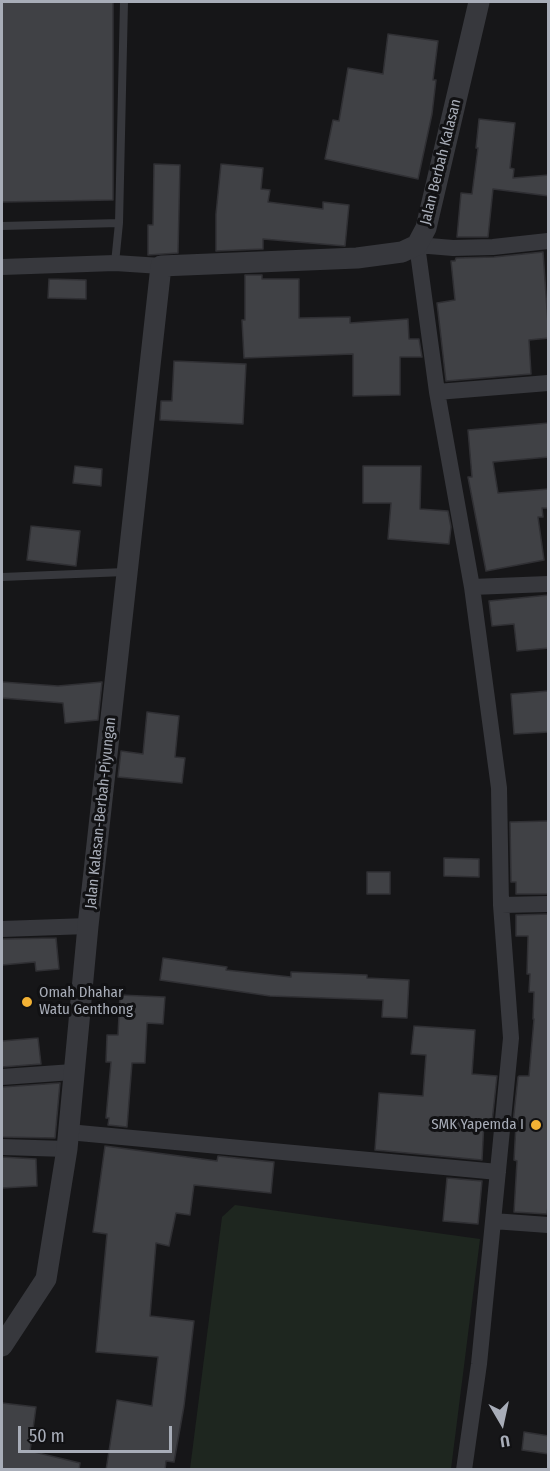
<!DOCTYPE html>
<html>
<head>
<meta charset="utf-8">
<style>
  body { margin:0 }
  #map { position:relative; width:550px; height:1471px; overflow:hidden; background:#161618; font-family:"Fira Sans Condensed",sans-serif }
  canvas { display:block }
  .frame { position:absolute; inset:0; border:3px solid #a8adb8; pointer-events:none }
  .north { position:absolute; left:472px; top:1393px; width:60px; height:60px; -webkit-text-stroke:4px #111113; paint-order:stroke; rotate:171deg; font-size:16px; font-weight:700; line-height:24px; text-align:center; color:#a8adb8 }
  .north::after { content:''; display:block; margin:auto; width:21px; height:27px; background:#a8adb8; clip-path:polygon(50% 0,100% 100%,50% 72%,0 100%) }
  .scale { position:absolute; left:18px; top:1426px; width:154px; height:27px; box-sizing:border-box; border:3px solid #a8adb8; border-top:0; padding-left:8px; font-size:18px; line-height:21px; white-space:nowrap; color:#a8adb8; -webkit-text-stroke:4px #111113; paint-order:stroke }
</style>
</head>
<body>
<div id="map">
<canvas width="550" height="1471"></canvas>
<div class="frame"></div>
<div class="north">U</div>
<div class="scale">50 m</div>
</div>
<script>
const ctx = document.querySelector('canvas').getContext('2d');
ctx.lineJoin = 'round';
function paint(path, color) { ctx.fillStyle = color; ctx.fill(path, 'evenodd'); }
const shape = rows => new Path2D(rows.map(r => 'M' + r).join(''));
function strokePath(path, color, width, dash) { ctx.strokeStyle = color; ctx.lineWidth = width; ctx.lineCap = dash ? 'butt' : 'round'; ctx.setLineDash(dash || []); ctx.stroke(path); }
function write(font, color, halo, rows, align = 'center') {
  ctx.font = font + ' "Fira Sans Condensed",sans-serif'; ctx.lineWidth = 6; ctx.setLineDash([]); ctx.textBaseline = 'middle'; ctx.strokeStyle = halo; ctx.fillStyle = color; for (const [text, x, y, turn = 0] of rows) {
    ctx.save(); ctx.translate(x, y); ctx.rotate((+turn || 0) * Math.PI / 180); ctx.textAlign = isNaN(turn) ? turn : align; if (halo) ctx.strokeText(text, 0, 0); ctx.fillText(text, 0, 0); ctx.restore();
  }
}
paint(shape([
  [235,1205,480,1239,451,1469,190,1469,222,1217]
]), '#1e261f');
const building = shape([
  [2,2,113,2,113,200,2,202,2,2],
  [388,34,438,41,433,80,436,80,432,114,418,179,325,159,333,120,339,121,348,68,383,74,388,34],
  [479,119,515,123,510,168,514,169,513,178,549,175,549,196,493,189,488,237,457,237,461,193,472,194,478,148,476,148,479,119],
  [154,164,180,165,178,253,148,255,148,225,153,225,154,164],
  [221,164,263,168,261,189,270,190,268,202,323,209,323,202,349,205,345,246,263,239,263,249,216,251,216,214,221,164],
  [543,252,549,338,529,340,531,374,446,381,437,303,455,300,451,261,455,261,456,258,494,257,543,252],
  [245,275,262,275,262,279,299,279,299,318,350,317,350,323,408,319,409,339,419,339,422,357,400,357,400,395,353,396,353,354,244,358,242,320,245,320,245,275],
  [49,279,86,280,86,299,48,298,49,279],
  [174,361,246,364,243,424,160,420,161,401,172,401,174,361],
  [549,423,549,457,493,462,498,493,549,489,549,508,542,508,543,517,538,517,544,560,486,571,468,477,472,477,468,430,549,423],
  [75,466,102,469,101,486,73,483,75,466],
  [363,466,421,466,420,509,448,511,451,527,449,544,388,539,391,503,363,503,363,466],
  [31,526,80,531,76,566,27,560,31,526],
  [549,595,549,648,517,651,514,624,492,626,489,601,549,595],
  [2,682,58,686,102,682,98,720,65,723,63,703,2,698,2,682],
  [549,691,549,732,514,734,511,694,549,691],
  [147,712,179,716,175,757,185,758,182,783,118,777,121,751,143,754,147,712],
  [549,821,549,894,516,894,516,882,511,882,510,822,549,821],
  [444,858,479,859,479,877,444,876,444,858],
  [367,872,390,872,390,894,367,894,367,872],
  [549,914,549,1199,547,1214,514,1212,517,1161,514,1160,516,1124,513,1123,518,1077,519,1076,529,1076,534,1019,533,1019,534,992,529,992,530,974,527,974,528,936,516,936,516,915,549,914],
  [56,938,59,969,36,971,35,962,2,965,2,939,56,938],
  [163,958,227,967,226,970,291,977,291,972,367,975,367,978,409,980,407,1018,382,1017,383,1000,270,996,160,980,163,958],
  [120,995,165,997,163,1024,147,1023,145,1063,132,1063,127,1127,108,1125,109,1118,106,1118,111,1062,106,1062,107,1035,118,1035,120,995],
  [414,1026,475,1030,472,1074,497,1076,492,1122,484,1121,482,1160,375,1150,379,1093,423,1096,426,1055,411,1054,414,1026],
  [38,1038,41,1064,2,1067,2,1041,38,1038],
  [60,1083,55,1138,2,1137,2,1087,60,1083],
  [105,1146,217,1161,218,1156,274,1162,271,1193,194,1185,190,1215,176,1213,169,1246,156,1243,150,1316,194,1321,184,1406,174,1462,166,1461,165,1470,106,1470,117,1400,152,1406,158,1357,96,1352,107,1234,93,1232,105,1146],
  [2,1157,36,1159,37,1186,2,1188,2,1157],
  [447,1178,482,1181,478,1224,443,1221,447,1178],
  [2,1403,36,1407,30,1451,80,1463,79,1470,2,1470,2,1403],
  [524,1432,549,1436,549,1454,522,1450,524,1432]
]);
paint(building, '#404145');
strokePath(building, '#303034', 1.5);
strokePath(shape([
  [2,226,119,223],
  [115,263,119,223,124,2],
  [2,577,125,572]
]), '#37383d', 8);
strokePath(shape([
  [2,267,115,263,161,266],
  [437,392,548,383],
  [472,587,548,584],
  [501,905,548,904],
  [2,929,88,926],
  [2,1077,73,1072],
  [68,1132,498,1172],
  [2,1147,67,1149],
  [493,1221,548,1225],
  [464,1470,479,1364,511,1038,501,905,499,788,472,587,437,392,417,245,453,248,493,247,548,241]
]), '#37383d', 16);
strokePath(shape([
  [2,1346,46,1279,67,1149,88,926,161,266,357,258,402,252,417,245,426,228,479,2]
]), '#37383d', 21);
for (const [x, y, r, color] of [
  [27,1002,6,"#f2b134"],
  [536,1125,6,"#f2b134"]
]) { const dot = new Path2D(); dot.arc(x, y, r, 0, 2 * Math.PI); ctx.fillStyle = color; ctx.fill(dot); strokePath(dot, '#111113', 2); }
write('15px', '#a8adb8', '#111113', [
  ["Jalan Berbah Kalasan",441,162,-76],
  ["Jalan Kalasan-Berbah-Piyungan",101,813,-84]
]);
write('15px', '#a8adb8', '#111113', [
  ["Omah Dhahar",39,993],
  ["Watu Genthong",39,1010],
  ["SMK Yapemda I",524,1125,"right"]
], 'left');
</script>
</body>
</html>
